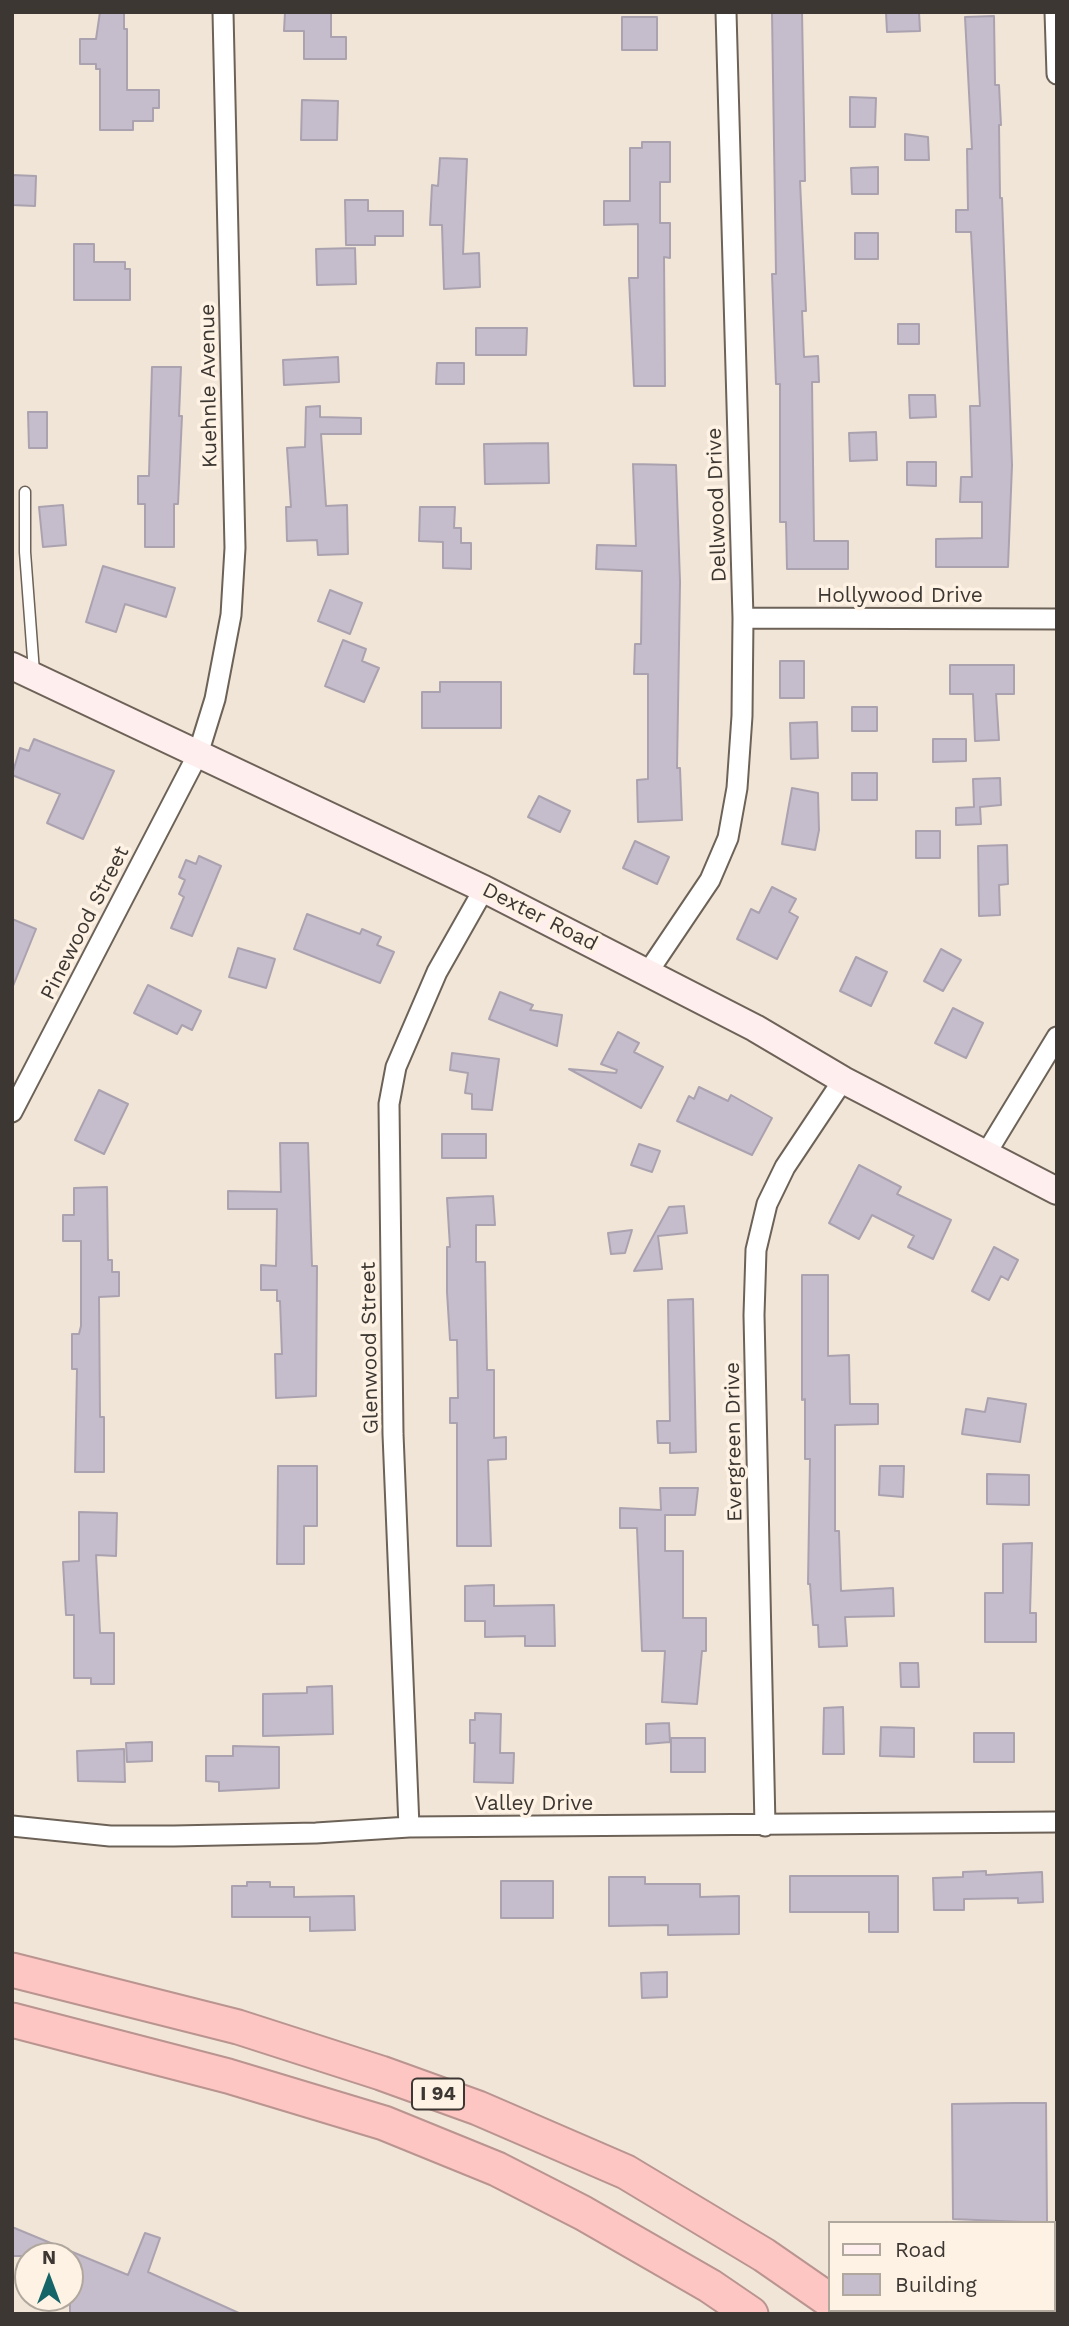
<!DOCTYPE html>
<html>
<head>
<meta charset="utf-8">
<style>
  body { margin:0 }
  #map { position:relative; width:1069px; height:2326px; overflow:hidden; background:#f1e5d7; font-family:"Work Sans",sans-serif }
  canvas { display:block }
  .frame { position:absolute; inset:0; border:14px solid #3c3732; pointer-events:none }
  .legend { position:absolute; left:828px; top:2221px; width:228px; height:91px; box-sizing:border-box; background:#fef2e4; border:2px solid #b0a79d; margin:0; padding:9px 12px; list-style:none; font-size:21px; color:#3c3732 }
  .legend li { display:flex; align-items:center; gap:14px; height:35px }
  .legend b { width:35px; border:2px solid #b0a79d }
  .north { position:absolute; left:14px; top:2242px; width:70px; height:70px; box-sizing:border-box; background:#fef2e4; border:2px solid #b0a79d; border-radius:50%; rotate:0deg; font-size:19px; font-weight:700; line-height:28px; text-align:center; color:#3c3732 }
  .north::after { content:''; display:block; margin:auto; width:24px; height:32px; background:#156467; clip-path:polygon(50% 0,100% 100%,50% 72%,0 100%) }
</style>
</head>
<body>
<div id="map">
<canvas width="1069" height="2326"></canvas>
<div class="frame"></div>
<ul class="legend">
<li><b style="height:9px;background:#feeeed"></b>Road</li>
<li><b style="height:19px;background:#c6bdcc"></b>Building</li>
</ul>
<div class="north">N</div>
</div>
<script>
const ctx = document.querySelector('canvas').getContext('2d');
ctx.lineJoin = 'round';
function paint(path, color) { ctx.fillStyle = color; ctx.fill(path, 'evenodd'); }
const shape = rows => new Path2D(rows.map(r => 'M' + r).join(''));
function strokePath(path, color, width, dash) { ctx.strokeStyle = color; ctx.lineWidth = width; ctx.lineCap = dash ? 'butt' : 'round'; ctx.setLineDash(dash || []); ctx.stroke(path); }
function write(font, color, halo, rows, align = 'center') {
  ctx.font = font + ' "Work Sans",sans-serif'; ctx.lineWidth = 7; ctx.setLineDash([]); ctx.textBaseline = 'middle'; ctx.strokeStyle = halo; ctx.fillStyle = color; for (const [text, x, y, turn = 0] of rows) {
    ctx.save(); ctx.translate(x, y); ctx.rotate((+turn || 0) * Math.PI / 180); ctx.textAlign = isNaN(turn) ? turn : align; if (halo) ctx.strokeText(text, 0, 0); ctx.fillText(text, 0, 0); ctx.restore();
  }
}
const building = shape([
  [100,12,124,12,124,29,127,29,127,90,159,90,159,108,153,108,153,121,133,121,133,130,100,130,100,69,96,69,96,64,80,64,80,39,96,39,100,12],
  [285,12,331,12,331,37,346,37,346,59,304,59,304,31,284,31,285,12],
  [772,12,802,12,805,181,800,181,806,311,802,311,804,357,818,356,819,382,812,382,814,541,848,541,848,569,787,569,786,522,780,522,780,384,776,384,772,274,776,274,772,12],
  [886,12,919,12,920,31,887,32,886,12],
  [994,16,995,85,999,85,1001,125,999,125,1000,198,1002,198,1012,465,1008,567,936,567,936,539,982,538,982,502,960,502,961,477,972,477,970,406,980,406,971,232,956,232,956,210,968,210,967,149,972,149,965,17,994,16],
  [622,17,657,17,657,50,622,50,622,17],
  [850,97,876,98,875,127,850,127,850,97],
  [302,100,338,101,337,140,301,140,302,100],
  [905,134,928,137,929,160,905,160,905,134],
  [642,142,670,142,670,182,660,182,660,223,670,223,670,258,664,257,665,386,634,386,629,278,638,278,638,224,604,225,604,201,630,201,630,148,642,148,642,142],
  [440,158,467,159,463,254,479,253,480,287,444,289,442,225,430,225,432,185,438,186,440,158],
  [878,167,878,194,852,194,851,168,878,167],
  [12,175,36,176,35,206,12,205,12,175],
  [345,200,368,200,368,211,403,211,403,236,375,236,375,245,346,245,345,200],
  [855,233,878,233,878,259,855,259,855,233],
  [74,244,94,244,94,262,125,262,125,269,130,269,130,300,74,300,74,244],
  [355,248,356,284,317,285,316,249,355,248],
  [898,324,919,324,919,344,898,344,898,324],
  [476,328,527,328,526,355,476,355,476,328],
  [338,357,339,382,284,385,283,360,338,357],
  [437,363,464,363,464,384,436,384,437,363],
  [152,367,181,367,179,416,182,416,178,504,174,504,174,547,145,547,145,504,138,504,138,476,149,476,152,367],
  [909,395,935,395,936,417,910,418,909,395],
  [320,406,320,417,361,418,361,434,321,434,326,506,347,505,348,554,318,555,317,540,287,541,286,507,291,507,287,448,305,447,306,407,320,406],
  [28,412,47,412,47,448,29,448,28,412],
  [876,432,877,460,850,461,849,433,876,432],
  [548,443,549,483,485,484,484,444,548,443],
  [907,462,936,462,936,486,907,485,907,462],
  [633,464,676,465,680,582,677,768,680,768,682,820,638,822,637,780,648,779,648,674,634,674,635,644,641,644,642,571,596,569,597,545,636,546,633,464],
  [63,505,66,545,43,547,39,507,63,505],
  [420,507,455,507,454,528,461,528,461,543,471,543,471,569,443,568,443,542,419,541,420,507],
  [103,566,175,588,166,617,125,604,116,632,86,622,103,566],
  [330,590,362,603,350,634,318,621,330,590],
  [343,640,366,649,362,661,379,668,364,702,325,686,343,640],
  [780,661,804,661,804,698,780,698,780,661],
  [950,665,1014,665,1014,694,996,694,999,740,975,741,973,694,950,694,950,665],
  [440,682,501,682,501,728,422,728,422,692,440,692,440,682],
  [852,707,877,707,877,731,852,731,852,707],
  [817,722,818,758,791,759,790,723,817,722],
  [34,739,114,771,83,839,47,823,60,794,12,775,20,748,29,751,34,739],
  [933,739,966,739,966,761,933,762,933,739],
  [852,773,877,773,877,800,852,800,852,773],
  [1000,778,1001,805,980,807,981,824,956,825,956,808,974,807,973,779,1000,778],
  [792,788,818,793,819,830,815,850,782,844,792,788],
  [539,796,570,811,560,832,528,817,539,796],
  [916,831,940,831,940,858,916,858,916,831],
  [635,841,669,857,657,884,623,868,635,841],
  [1007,845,1008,884,999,885,1000,915,979,916,978,846,1007,845],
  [199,856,221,866,192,936,171,928,184,897,179,894,185,880,179,877,186,860,196,864,199,856],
  [772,887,796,899,789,912,798,917,777,959,737,939,751,909,759,913,772,887],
  [307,914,360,934,362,929,381,937,377,945,394,952,380,983,294,949,307,914],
  [12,919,36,929,13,986,12,985,12,919],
  [238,948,275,959,266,988,229,977,238,948],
  [941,949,961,960,943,991,924,981,941,949],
  [856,957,887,972,871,1006,840,991,856,957],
  [148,985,201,1011,192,1030,182,1025,177,1034,134,1013,148,985],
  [500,992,533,1005,530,1010,562,1015,557,1046,489,1019,500,992],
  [953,1008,983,1023,966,1058,935,1043,953,1008],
  [618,1032,639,1043,634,1052,663,1067,641,1108,569,1069,616,1073,617,1070,601,1064,618,1032],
  [452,1053,499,1059,492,1110,472,1109,472,1094,465,1093,468,1073,450,1070,452,1053],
  [699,1087,728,1101,731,1095,772,1118,752,1155,677,1121,689,1096,694,1099,699,1087],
  [99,1090,128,1104,104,1154,75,1140,99,1090],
  [442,1134,486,1134,486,1158,442,1158,442,1134],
  [280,1143,308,1143,312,1266,317,1266,316,1396,276,1398,275,1354,282,1354,280,1301,277,1301,277,1290,261,1290,261,1265,276,1266,277,1209,228,1209,228,1191,281,1192,280,1143],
  [639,1144,660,1151,652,1172,631,1165,639,1144],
  [859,1165,901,1187,897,1194,951,1220,933,1259,908,1247,914,1236,872,1215,859,1239,829,1223,859,1165],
  [107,1187,108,1260,112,1260,112,1272,119,1272,119,1296,99,1297,100,1417,104,1417,104,1472,75,1472,77,1369,72,1369,72,1334,79,1334,81,1326,81,1241,63,1241,63,1215,74,1215,74,1188,107,1187],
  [493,1196,495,1225,476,1225,476,1262,485,1262,487,1370,494,1370,494,1438,506,1437,506,1459,488,1460,491,1546,457,1546,457,1423,450,1423,450,1398,458,1398,457,1340,450,1340,447,1292,447,1247,450,1247,447,1198,493,1196],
  [684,1206,687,1233,658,1236,662,1269,634,1271,669,1207,684,1206],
  [632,1230,625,1253,611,1254,608,1233,632,1230],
  [994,1247,1018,1260,1008,1280,1001,1276,989,1300,972,1291,994,1247],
  [802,1275,828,1275,828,1356,849,1355,850,1404,878,1404,878,1424,835,1425,835,1531,839,1531,841,1591,893,1588,894,1616,845,1617,847,1646,819,1647,818,1625,813,1625,810,1584,808,1584,810,1459,805,1459,805,1399,802,1400,802,1275],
  [693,1299,696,1452,670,1453,670,1443,658,1443,657,1421,670,1421,668,1300,693,1299],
  [988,1398,1026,1404,1020,1442,962,1434,966,1409,985,1412,988,1398],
  [278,1466,317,1466,317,1526,304,1526,304,1564,277,1564,278,1466],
  [880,1466,904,1466,903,1497,879,1495,880,1466],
  [987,1474,1029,1475,1029,1505,987,1504,987,1474],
  [660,1488,698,1488,695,1515,665,1515,665,1551,683,1551,683,1618,706,1618,706,1651,702,1651,697,1704,662,1702,665,1651,642,1651,637,1528,620,1528,620,1508,661,1510,660,1488],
  [79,1512,117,1513,116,1556,96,1555,100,1633,114,1633,114,1684,91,1684,91,1678,74,1678,74,1615,66,1615,63,1562,79,1561,79,1512],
  [1032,1543,1030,1613,1036,1613,1036,1642,985,1642,985,1593,1003,1593,1003,1544,1032,1543],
  [494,1585,494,1606,554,1605,555,1646,525,1646,525,1636,485,1637,485,1621,465,1621,465,1586,494,1585],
  [900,1663,918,1663,919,1687,901,1687,900,1663],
  [332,1686,333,1734,263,1736,263,1694,307,1693,307,1687,332,1686],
  [843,1707,844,1754,823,1754,824,1708,843,1707],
  [475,1713,501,1714,500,1753,514,1753,513,1783,474,1782,475,1743,470,1743,470,1720,475,1720,475,1713],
  [669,1723,670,1742,646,1744,646,1724,669,1723],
  [881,1727,914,1728,914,1757,880,1756,881,1727],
  [974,1733,1014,1733,1014,1762,974,1762,974,1733],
  [671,1738,705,1738,705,1772,671,1772,671,1738],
  [152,1742,152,1761,127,1762,126,1743,152,1742],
  [233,1746,279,1747,279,1788,219,1791,219,1782,206,1781,206,1756,233,1756,233,1746],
  [124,1749,125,1782,78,1781,77,1751,124,1749],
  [986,1871,986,1875,1042,1872,1043,1902,1018,1903,1018,1898,964,1899,964,1910,934,1910,933,1878,963,1877,963,1872,986,1871],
  [790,1876,898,1876,898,1932,869,1932,869,1912,790,1912,790,1876],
  [609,1877,645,1877,645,1884,700,1884,700,1897,739,1896,739,1934,668,1935,668,1925,609,1926,609,1877],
  [501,1881,553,1881,553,1918,501,1918,501,1881],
  [247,1882,270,1882,270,1887,294,1887,294,1897,354,1896,355,1930,310,1931,310,1917,232,1917,232,1886,247,1886,247,1882],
  [667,1972,667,1997,642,1998,641,1973,667,1972],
  [1014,2103,1046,2103,1047,2223,953,2219,952,2104,1014,2103],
  [12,2227,128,2275,145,2233,160,2238,148,2272,241,2314,70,2314,70,2256,12,2256,12,2227]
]);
paint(building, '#c6bdcc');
strokePath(building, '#aba2b0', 2);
const lane = shape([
  [25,492,25,552,34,672]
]);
const street = shape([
  [1055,12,1057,74],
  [743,618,1057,619],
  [648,972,710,880,728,838,737,788,742,716,743,618,726,12],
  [12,1112,198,754,215,699,231,615,235,548,223,12],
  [987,1152,1057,1037],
  [12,1826,110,1836,174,1836,316,1833,409,1827,1057,1822],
  [765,1826,754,1315,756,1250,767,1204,785,1167,843,1080],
  [409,1827,393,1434,389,1104,396,1067,437,972,484,889]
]);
const secondary = shape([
  [12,666,484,889,755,1028,843,1080,1057,1191]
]);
const highway = shape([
  [12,1970,238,2027,381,2073,478,2108,626,2172,764,2255,829,2300],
  [12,2020,228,2076,384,2123,497,2169,583,2213,710,2286,751,2314]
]);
strokePath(lane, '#6d6257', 13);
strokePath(street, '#6d6257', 23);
strokePath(secondary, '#6d6257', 30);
strokePath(highway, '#b99490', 37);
strokePath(lane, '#fff', 10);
strokePath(street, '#fff', 19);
strokePath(secondary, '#feeeed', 26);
strokePath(highway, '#fdc6c2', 33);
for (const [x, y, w] of [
  [438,2094,52]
]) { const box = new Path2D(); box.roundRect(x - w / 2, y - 15.5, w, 31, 5); ctx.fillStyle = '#fef2e4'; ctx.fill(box); strokePath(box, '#3c3732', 2); }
write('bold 19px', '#3c3732', null, [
  ["I 94",438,2094]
]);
write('21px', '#3c3732', '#fef2e4', [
  ["Kuehnle Avenue",209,386,-91],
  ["Dellwood Drive",717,505,-92],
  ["Hollywood Drive",900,596],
  ["Dexter Road",540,917,27],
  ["Pinewood Street",85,923,-63],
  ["Glenwood Street",370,1348,-91],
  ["Evergreen Drive",734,1442,-91],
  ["Valley Drive",534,1804]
]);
</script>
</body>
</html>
